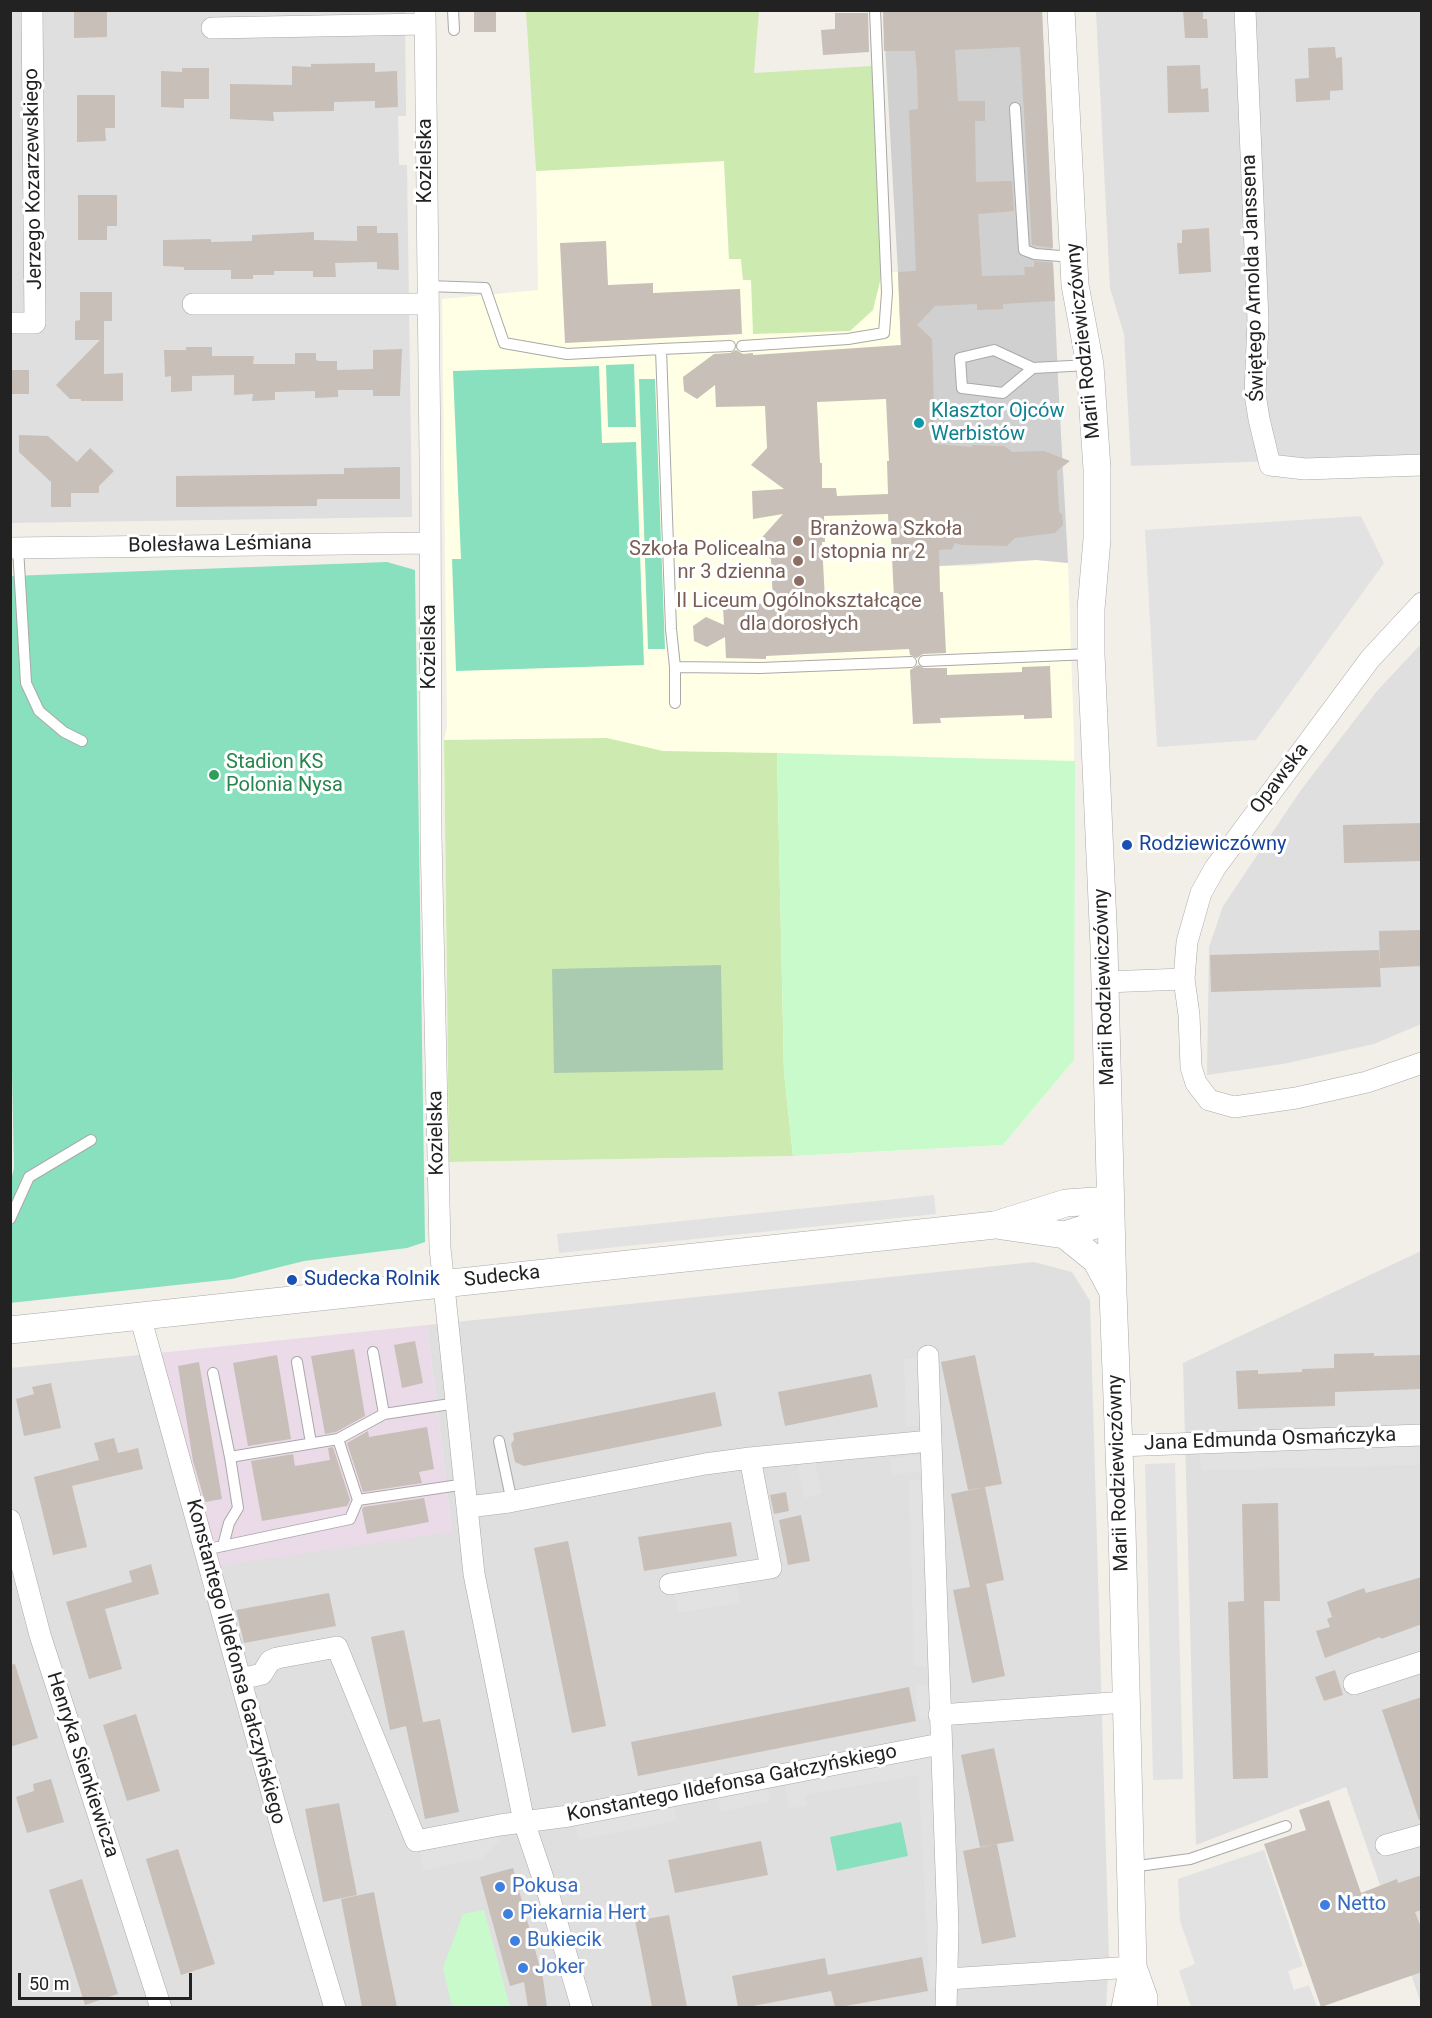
<!DOCTYPE html>
<html>
<head>
<meta charset="utf-8">
<style>
  body { margin:0 }
  #map { position:relative; width:1432px; height:2018px; overflow:hidden; background:#f2efe9; font-family:Roboto,sans-serif }
  canvas { display:block }
  .frame { position:absolute; inset:0; border:12px solid #222; pointer-events:none }
  .scale { position:absolute; left:18px; top:1973px; width:174px; height:27px; box-sizing:border-box; border:3px solid #222; border-top:0; padding-left:8px; font-size:18px; line-height:21px; white-space:nowrap; color:#222; -webkit-text-stroke:4px #fff; paint-order:stroke }
</style>
</head>
<body>
<div id="map">
<canvas width="1432" height="2018"></canvas>
<div class="frame"></div>
<div class="scale">50 m</div>
</div>
<script>
const ctx = document.querySelector('canvas').getContext('2d');
ctx.lineJoin = 'round';
function paint(path, color) { ctx.fillStyle = color; ctx.fill(path, 'evenodd'); }
const shape = rows => new Path2D(rows.map(r => 'M' + r).join(''));
function strokePath(path, color, width, dash) { ctx.strokeStyle = color; ctx.lineWidth = width; ctx.lineCap = dash ? 'butt' : 'round'; ctx.setLineDash(dash || []); ctx.stroke(path); }
function write(font, color, halo, rows, align = 'center') {
  ctx.font = font + ' Roboto,sans-serif'; ctx.lineWidth = 6; ctx.setLineDash([]); ctx.textBaseline = 'middle'; ctx.strokeStyle = halo; ctx.fillStyle = color; for (const [text, x, y, turn = 0] of rows) {
    ctx.save(); ctx.translate(x, y); ctx.rotate((+turn || 0) * Math.PI / 180); ctx.textAlign = isNaN(turn) ? turn : align; if (halo) ctx.strokeText(text, 0, 0); ctx.fillText(text, 0, 0); ctx.restore();
  }
}
paint(shape([
  [10,11,405,11,406,116,398,116,399,165,407,165,412,517,11,523],
  [1096,11,1421,11,1421,456,1131,466,1124,334,1110,288],
  [1421,644,1421,1024,1374,1044,1283,1064,1207,1075,1209,947,1223,906,1301,790,1377,691],
  [1421,1251,1421,2003,1346,1787,1196,1845,1183,1363],
  [1034,1262,1072,1272,1090,1301,1109,1958,1106,2007,11,2007,10,1368,158,1353,452,1532,427,1325]
]), '#e0dfdf');
paint(shape([
  [427,1325,452,1532,216,1566,158,1353]
]), '#ebdbe8');
paint(shape([
  [724,161,729,259,741,259,743,280,898,272,909,551,939,550,939,566,971,566,1036,560,1068,563,1074,738,1074,1060,1003,1145,793,1156,449,1162,444,740,447,726,442,299,538,290,536,171]
]), '#ffffe5');
paint(shape([
  [883,11,1042,11,1058,379,1068,563,1036,560,939,566,939,550,909,551,898,272]
]), '#d0d0d0');
paint(shape([
  [526,11,759,11,754,73,872,66,881,277,873,310,850,331,753,334,751,280,743,280,741,259,729,259,724,161,536,171],
  [607,738,663,751,777,753,784,1072,793,1156,449,1162,444,740]
]), '#cdebb0');
paint(shape([
  [721,965,723,1070,554,1073,552,969]
]), '#aacbaf');
paint(shape([
  [777,753,1075,761,1074,1060,1003,1145,793,1156,784,1072],
  [484,1910,510,2007,452,2007,443,1968,463,1914]
]), '#c8facc');
paint(shape([
  [634,364,636,427,608,427,606,365],
  [599,366,602,443,636,442,644,665,456,671,452,559,461,559,453,371],
  [639,379,655,379,665,649,648,649],
  [387,562,415,570,425,1242,407,1248,304,1261,232,1279,10,1303,10,1185,14,1168,10,973,11,576],
  [901,1822,908,1856,837,1871,830,1837]
]), '#88e0be');
paint(shape([
  [1361,516,1384,563,1256,740,1157,747,1145,530],
  [934,1195,936,1214,559,1253,557,1234],
  [920,1358,923,1426,906,1426,904,1359],
  [1421,1446,1421,1465,1201,1470,1200,1451],
  [924,1454,926,1470,892,1475,890,1459],
  [815,1461,822,1494,804,1498,797,1464],
  [1175,1463,1183,1779,1153,1780,1145,1464],
  [927,1479,933,1667,914,1666,909,1481],
  [736,1580,740,1602,678,1613,674,1591],
  [915,1685,934,1685,936,1718,919,1720],
  [930,1754,933,1772,944,1986,930,1988,918,1775,805,1795,807,1805,789,1809,785,1782],
  [767,1787,770,1801,720,1812,716,1796],
  [673,1804,676,1821,579,1840,575,1824],
  [497,1834,499,1841,482,1858,423,1870,419,1848],
  [1264,1850,1303,1966,1288,1971,1294,1990,1309,1985,1317,2007,1191,2007,1179,1971,1195,1964,1180,1921,1178,1879]
]), '#e2e2e2');
paint(shape([
  [74,10,107,10,107,37,74,38],
  [474,10,496,10,496,32,474,32],
  [883,10,1042,10,1053,248,1032,245,1020,47,955,50,958,101,985,101,985,121,975,121,976,182,1012,181,1014,211,978,214,982,276,1025,275,1024,267,1034,267,1034,261,1053,263,1055,301,1003,304,1003,309,977,310,977,304,935,306,917,325,932,339,935,444,972,447,972,445,1004,446,1012,452,1044,451,1070,461,1057,471,1059,512,1062,514,1063,525,1055,533,1015,538,1007,546,962,545,955,543,952,549,939,550,940,592,943,592,946,653,923,654,917,658,910,655,909,649,766,656,766,659,726,658,725,637,707,647,694,641,693,626,706,617,724,625,723,606,773,603,771,559,755,545,783,514,753,519,752,491,784,489,751,465,767,448,765,406,716,407,715,385,697,399,684,391,683,377,714,354,730,353,736,350,743,354,753,353,753,355,901,345,898,272,916,271,909,110,918,109,917,72,915,51,884,51],
  [886,399,889,461,887,461,888,494,837,496,836,488,822,488,822,463,820,463,817,402],
  [888,514,889,537,891,537,894,598,825,601,822,542,825,542,824,516],
  [1183,10,1203,10,1203,19,1207,19,1208,38,1185,38],
  [835,13,868,13,869,52,823,55,821,30,835,29],
  [1335,47,1336,58,1342,57,1343,90,1330,91,1330,100,1296,102,1295,79,1309,78,1308,48],
  [375,63,375,72,397,71,398,107,375,108,375,101,334,102,334,111,273,112,274,121,230,119,230,84,292,85,292,66,311,67,311,64],
  [1200,65,1201,89,1208,88,1209,112,1168,113,1167,66],
  [182,68,209,68,209,99,184,99,184,108,161,107,161,71,182,72],
  [77,95,115,95,115,128,105,128,106,141,77,142],
  [78,195,117,195,117,226,107,226,107,240,78,240],
  [357,226,377,226,377,233,398,233,399,270,377,269,377,262,335,263,336,277,313,277,313,271,274,271,274,275,253,275,253,279,231,279,231,270,184,270,184,267,163,266,163,240,211,239,211,242,252,241,252,235,314,232,314,240,357,241],
  [1209,228,1211,272,1179,274,1177,243,1182,243,1182,230],
  [606,241,608,285,653,283,653,293,740,289,742,334,565,343,560,243],
  [80,292,112,292,112,321,104,321,104,374,123,373,123,401,81,401,81,399,70,399,56,385,100,340,75,340,75,321,80,320],
  [186,347,212,347,212,356,254,356,253,364,295,364,295,353,316,353,316,360,319,361,337,361,337,370,373,369,373,350,402,349,400,396,373,396,373,390,338,390,338,397,315,398,315,391,275,392,275,400,252,401,253,394,234,395,234,375,192,376,192,391,171,392,171,376,165,377,164,350,186,350],
  [10,370,29,370,29,394,10,394],
  [19,435,48,436,77,462,90,448,114,471,99,486,99,493,71,493,71,507,51,507,51,482,19,452],
  [400,467,400,499,317,499,317,506,176,507,176,476,344,474,344,468],
  [918,665,924,668,947,668,947,675,1022,672,1022,667,1050,666,1052,718,1024,719,1024,715,940,718,941,723,913,724,910,670],
  [1422,823,1422,861,1344,863,1343,825],
  [1422,930,1422,966,1380,968,1379,931],
  [1379,950,1381,987,1211,992,1210,955],
  [415,1341,423,1383,402,1388,394,1345],
  [354,1349,365,1416,336,1432,325,1434,311,1356],
  [1374,1353,1374,1356,1422,1355,1422,1389,1335,1392,1335,1406,1238,1409,1236,1371,1258,1370,1258,1374,1302,1372,1302,1369,1334,1368,1334,1354],
  [277,1355,291,1439,248,1446,233,1363],
  [975,1355,1002,1484,968,1490,941,1362],
  [199,1362,222,1499,205,1502,193,1461,178,1366],
  [871,1374,878,1407,785,1426,778,1392],
  [51,1383,61,1428,24,1436,16,1399,34,1394,32,1387],
  [715,1392,722,1426,524,1466,515,1462,511,1444,514,1440,513,1433],
  [427,1427,434,1469,419,1472,422,1483,363,1492,347,1443,368,1431,369,1437],
  [114,1438,118,1453,138,1448,143,1469,72,1486,87,1547,53,1555,34,1477,99,1460,94,1443],
  [333,1447,350,1500,347,1506,262,1521,251,1461,293,1454,295,1466,330,1460,328,1448],
  [985,1487,1004,1580,973,1587,986,1584,1005,1676,972,1683,953,1590,970,1587,951,1494],
  [786,1492,789,1511,774,1514,770,1495],
  [424,1498,429,1522,367,1534,362,1510,363,1507],
  [1278,1503,1280,1601,1264,1601,1268,1778,1233,1779,1228,1602,1244,1601,1242,1504],
  [801,1515,810,1561,788,1565,779,1520],
  [731,1522,737,1556,644,1571,638,1537],
  [568,1541,606,1726,572,1733,534,1548],
  [151,1564,159,1594,105,1609,122,1669,89,1679,66,1602,132,1582,129,1571],
  [1422,1577,1422,1624,1381,1639,1380,1637,1325,1658,1316,1631,1330,1627,1327,1619,1332,1617,1327,1602,1364,1588,1366,1593],
  [329,1593,336,1626,244,1643,236,1610],
  [404,1630,423,1722,414,1724,440,1719,459,1812,425,1819,406,1726,390,1730,371,1637],
  [15,1664,38,1738,10,1747,10,1665],
  [1335,1670,1343,1695,1324,1701,1315,1677],
  [909,1687,916,1721,638,1776,631,1742],
  [1422,1697,1422,1819,1419,1820,1382,1710],
  [136,1714,160,1791,127,1801,103,1725],
  [994,1748,1014,1841,980,1847,961,1755],
  [51,1779,64,1822,27,1833,16,1797,34,1791,33,1784],
  [1329,1800,1361,1893,1397,1879,1398,1883,1422,1875,1422,1910,1415,1912,1422,1930,1422,1972,1321,2007,1264,1844,1306,1830,1299,1810],
  [339,1803,357,1895,323,1902,305,1809],
  [761,1841,768,1875,675,1893,668,1860],
  [997,1844,1016,1937,982,1944,963,1851],
  [178,1849,215,1964,181,1975,146,1859],
  [513,1868,543,1979,547,2007,528,2007,524,1982,510,1986,480,1877],
  [82,1879,118,1994,85,2005,49,1890],
  [374,1892,383,1939,397,2007,362,2007,341,1899],
  [669,1915,687,2007,652,2007,640,1945,635,1921],
  [922,1957,928,1991,840,2007,835,2007,831,1991,748,2007,738,2007,732,1976,825,1958,828,1975]
]), '#c7bfb8');
const service = shape([
  [453,10,454,30],
  [1015,108,1024,250,1035,254,1073,257],
  [427,286,485,288,504,343,567,354,661,349],
  [730,346,661,349,671,629,675,667,760,668,911,662],
  [742,346,848,339,884,333,887,293,875,10],
  [1033,368,1003,393,962,388,960,358,994,350,1033,368,1089,365],
  [18,548,26,683,39,711,64,732,82,741],
  [924,661,1091,654],
  [675,667,675,703],
  [10,1219,29,1177,91,1140],
  [373,1352,384,1414,457,1403],
  [297,1362,311,1443],
  [213,1373,230,1457,238,1508,229,1523,223,1546],
  [338,1439,384,1414],
  [499,1441,510,1493,509,1502],
  [230,1457,338,1439,358,1500],
  [204,1550,350,1519,358,1500,466,1484],
  [1131,1867,1190,1859,1286,1826]
]);
const minor = shape([
  [425,10,430,457,431,836,440,1248,474,1574,524,1822,549,1896,582,2008],
  [1245,10,1258,321,1255,394,1259,419,1270,465,1305,469,1422,465],
  [212,28,425,24],
  [193,304,427,304],
  [10,323,35,323,32,10],
  [10,548,430,543],
  [1422,603,1370,659,1215,868,1201,893,1187,942,1184,979,1189,1015,1191,1067,1196,1083,1209,1100,1234,1107,1296,1098,1367,1082,1422,1063],
  [1105,982,1184,979],
  [140,1316,284,1837,335,2008],
  [928,1356,948,1927,946,2008],
  [1118,1446,1422,1435],
  [468,1507,509,1502,705,1464,750,1458,930,1441],
  [10,1520,40,1635,161,2008],
  [670,1584,771,1568,750,1458],
  [241,1679,262,1674,270,1661,277,1658,337,1647,416,1841,500,1825,569,1816,940,1744],
  [1354,1684,1422,1662],
  [939,1715,1126,1702],
  [1386,1845,1422,1835],
  [947,1979,1133,1967]
]);
const tertiary = shape([
  [1061,10,1075,285,1090,365,1097,469,1097,539,1091,609,1091,654,1104,946,1113,1293,1122,1528,1133,1967,1125,2008],
  [1002,1226,1065,1235,1092,1226,1111,1216],
  [1065,1235,1096,1260,1112,1290],
  [10,1330,995,1225,1066,1203,1110,1200],
  [1133,1967,1144,1998,1144,2008]
]);
strokePath(service, '#a9a9a9', 12);
strokePath(minor, '#a9a9a9', 22);
strokePath(tertiary, '#a9a9a9', 28);
strokePath(service, '#fff', 10);
strokePath(minor, '#fff', 21);
strokePath(tertiary, '#fff', 27);
for (const [x, y, r, color] of [
  [919,423,6,"#0f9aa8"],
  [798,541,6,"#8d6e63"],
  [798,561,6,"#8d6e63"],
  [799,581,6,"#8d6e63"],
  [214,775,6,"#2e9e5b"],
  [1127,845,6,"#1a4fb4"],
  [292,1280,6,"#1a4fb4"],
  [500,1887,6,"#3f7fe0"],
  [1325,1905,6,"#3f7fe0"],
  [508,1914,6,"#3f7fe0"],
  [515,1941,6,"#3f7fe0"],
  [523,1968,6,"#3f7fe0"]
]) { const dot = new Path2D(); dot.arc(x, y, r, 0, 2 * Math.PI); ctx.fillStyle = color; ctx.fill(dot); strokePath(dot, '#fff', 2); }
write('20px', '#222', '#fff', [
  ["Kozielska",426,161,-90],
  ["Jerzego Kozarzewskiego",34,179,-91],
  ["Świętego Arnolda Janssena",1254,278,-92],
  ["Marii Rodziewiczówny",1084,341,-96],
  ["Bolesława Leśmiana",220,545,-1],
  ["Kozielska",430,647,-90],
  ["Opawska",1280,779,-53],
  ["Marii Rodziewiczówny",1105,987,-92],
  ["Kozielska",437,1133,-91],
  ["Sudecka",502,1277,-6],
  ["Jana Edmunda Osmańczyka",1270,1440,-2],
  ["Marii Rodziewiczówny",1119,1473,-92],
  ["Konstantego Ildefonsa Gałczyńskiego",235,1662,75],
  ["Henryka Sienkiewicza",82,1765,72],
  ["Konstantego Ildefonsa Gałczyńskiego",732,1784,-11]
]);
write('20px', '#0d838f', '#fff', [
  ["Klasztor Ojców",931,412],
  ["Werbistów",931,435]
], 'left');
write('20px', '#785e54', '#fff', [
  ["Branżowa Szkoła",810,530],
  ["I stopnia nr 2",810,553],
  ["Szkoła Policealna",786,550,"right"],
  ["nr 3 dzienna",786,573,"right"],
  ["II Liceum Ogólnokształcące",799,602,"center"],
  ["dla dorosłych",799,625,"center"]
], 'left');
write('20px', '#27864d', '#fff', [
  ["Stadion KS",226,763],
  ["Polonia Nysa",226,786]
], 'left');
write('20px', '#164399', '#fff', [
  ["Rodziewiczówny",1139,845],
  ["Sudecka Rolnik",304,1280]
], 'left');
write('20px', '#366cbe', '#fff', [
  ["Pokusa",512,1887],
  ["Netto",1337,1905],
  ["Piekarnia Hert",520,1914],
  ["Bukiecik",527,1941],
  ["Joker",535,1968]
], 'left');
</script>
</body>
</html>
